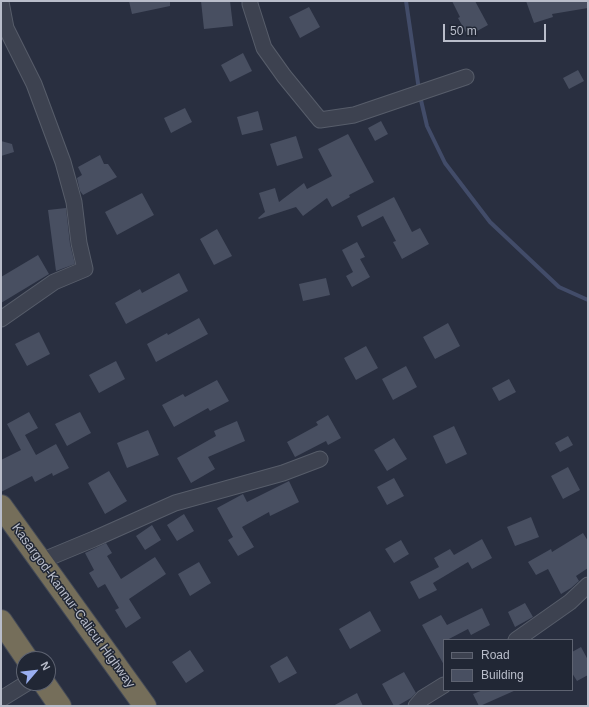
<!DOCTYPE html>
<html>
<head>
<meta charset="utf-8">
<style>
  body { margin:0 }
  #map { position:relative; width:589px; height:707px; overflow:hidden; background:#292f40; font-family:Helvetica,sans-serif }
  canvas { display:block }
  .frame { position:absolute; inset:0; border:2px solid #b9bdca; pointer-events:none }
  .legend { position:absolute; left:443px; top:639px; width:130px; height:52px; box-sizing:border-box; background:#212735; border:1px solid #5e6371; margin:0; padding:5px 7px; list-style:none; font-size:12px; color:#b9bdca }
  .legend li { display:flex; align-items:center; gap:8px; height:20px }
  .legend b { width:20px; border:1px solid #5e6371 }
  .north { position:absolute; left:16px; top:651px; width:40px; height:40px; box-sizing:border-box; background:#212735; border:1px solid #5e6371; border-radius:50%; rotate:62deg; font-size:11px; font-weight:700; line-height:16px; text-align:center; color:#b9bdca }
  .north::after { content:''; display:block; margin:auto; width:14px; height:18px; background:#99aef0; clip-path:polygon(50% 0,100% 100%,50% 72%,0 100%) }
  .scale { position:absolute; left:443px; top:24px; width:103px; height:18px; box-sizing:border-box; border:2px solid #b9bdca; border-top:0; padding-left:5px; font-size:12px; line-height:14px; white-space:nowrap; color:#b9bdca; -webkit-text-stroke:3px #212735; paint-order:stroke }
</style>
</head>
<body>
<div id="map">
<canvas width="589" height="707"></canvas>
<div class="frame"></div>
<ul class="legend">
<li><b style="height:5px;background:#3d4250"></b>Road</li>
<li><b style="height:11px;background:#484f61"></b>Building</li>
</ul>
<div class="north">N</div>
<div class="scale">50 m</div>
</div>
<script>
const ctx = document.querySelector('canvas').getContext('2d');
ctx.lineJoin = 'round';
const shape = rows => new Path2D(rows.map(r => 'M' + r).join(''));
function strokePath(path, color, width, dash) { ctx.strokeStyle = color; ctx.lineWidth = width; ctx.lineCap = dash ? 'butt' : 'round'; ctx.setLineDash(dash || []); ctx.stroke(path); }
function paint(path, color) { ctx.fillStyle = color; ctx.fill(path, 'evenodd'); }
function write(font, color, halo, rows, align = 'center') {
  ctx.font = font + ' Helvetica,sans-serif'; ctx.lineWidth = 3; ctx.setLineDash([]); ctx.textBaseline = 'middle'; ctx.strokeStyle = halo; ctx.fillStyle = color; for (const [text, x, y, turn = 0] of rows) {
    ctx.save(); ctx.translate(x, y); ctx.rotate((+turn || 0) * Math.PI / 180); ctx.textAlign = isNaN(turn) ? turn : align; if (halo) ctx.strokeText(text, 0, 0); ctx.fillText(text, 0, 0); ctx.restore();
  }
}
strokePath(shape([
  [406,1,419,90],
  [420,96,427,126,445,163,490,222,559,287,588,300]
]), '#424c69', 4);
paint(shape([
  [129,1,170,1,170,6,132,14],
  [201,1,230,1,233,26,204,29],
  [452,1,475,1,488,25,468,36,458,18,460,17],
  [526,1,588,1,588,8,552,14,553,17,534,23],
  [309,7,320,27,300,38,289,17],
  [243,53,252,71,230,82,221,65],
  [578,70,584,81,569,89,563,78],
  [185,108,192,122,171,133,164,118],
  [258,111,263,130,242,135,237,117],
  [381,121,388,134,375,141,368,128],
  [348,134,374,182,349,195,350,197,332,207,327,198,303,216,296,207,259,219,258,218,265,212,259,193,275,188,279,202,304,183,307,189,332,176,318,149],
  [296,136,303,158,277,166,270,144],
  [1,141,12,144,14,152,1,156],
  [100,155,104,164,108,164,117,177,83,195,80,191,77,178,82,175,78,167],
  [142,193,154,215,117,235,105,212],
  [394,197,412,232,420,228,429,244,402,259,393,242,396,241,383,216,362,227,357,216],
  [66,208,70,244,75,264,56,271,48,210],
  [217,229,232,256,214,265,200,239],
  [357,242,365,257,360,259,370,277,352,287,346,276,353,272,342,250],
  [38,255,49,274,1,303,1,277],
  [179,273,188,291,126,324,115,303,140,289,142,293],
  [326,278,330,295,303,301,299,284],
  [199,318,208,334,156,362,147,344,167,333,168,335],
  [448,323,460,346,435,359,423,337],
  [39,332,50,354,27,366,15,344],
  [366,346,378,368,356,380,344,358],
  [116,361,125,379,99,393,89,375],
  [406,366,417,387,393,400,382,379],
  [509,379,516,392,499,401,492,388],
  [217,380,229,401,210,411,208,408,174,427,162,405,183,394,185,397],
  [29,412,38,428,25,435,36,455,56,444,69,468,53,476,52,473,35,482,32,476,1,492,1,460,21,450,7,424],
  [80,412,91,433,67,446,55,424],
  [328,415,341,438,328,445,326,441,295,457,287,442,318,425,316,422],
  [237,421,245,441,208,457,215,469,191,483,177,458,216,436,214,431],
  [454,426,467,454,446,464,433,436],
  [148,430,159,455,127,468,117,443],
  [568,436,573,445,560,452,555,443],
  [394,438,407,459,387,471,374,450],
  [568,467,580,490,563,499,551,476],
  [109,471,127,501,105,514,88,483],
  [394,478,404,496,387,505,377,487],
  [289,481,299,502,270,516,269,512,242,527,254,547,238,556,228,540,233,537,217,508,243,494,247,502],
  [184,514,194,531,177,541,167,525],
  [531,517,539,537,515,546,507,527],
  [152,525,161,540,145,550,136,536],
  [583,533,588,541,588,568,576,576,579,581,571,588,561,594,548,569,536,575,528,562,551,549,552,552],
  [482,539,492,558,472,569,468,562,433,583,437,590,419,599,410,582,439,567,434,558,450,549,454,555],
  [401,540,409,554,394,563,385,549],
  [106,543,112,553,107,556,121,579,155,557,166,574,129,599,141,618,126,628,115,610,119,608,105,584,98,588,89,573,94,570,85,553],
  [199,562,211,583,190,596,178,574],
  [525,603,533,617,515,627,508,612],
  [482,608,490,625,471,635,468,629,447,640,444,640,444,665,422,625,441,615,447,625],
  [370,611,381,631,350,649,339,629],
  [581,647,588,660,588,675,577,681,572,673,572,652],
  [190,650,204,671,186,683,172,662],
  [287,656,297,673,279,683,270,666],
  [404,672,416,693,411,698,397,706,394,706,382,684],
  [483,690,516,690,480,706,479,706,473,694],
  [357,693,363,706,333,706]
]), '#484f61');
const minor = shape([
  [250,1,250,4,264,48,284,76,320,120,354,115,466,77],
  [1,2,6,28,34,84,63,162,74,202,79,243,85,269,54,282,1,319],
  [41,561,94,539,175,503,283,473,320,459],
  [516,640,570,602,588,585],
  [1,699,27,683],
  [416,706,423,698,444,685]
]);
const highway = shape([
  [1,506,145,706],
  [1,621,27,659],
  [44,683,60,706]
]);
strokePath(minor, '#575d6a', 17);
strokePath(highway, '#444a57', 24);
strokePath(minor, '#3d4250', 15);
strokePath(highway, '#756e5a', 22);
write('13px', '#b9bdca', '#212735', [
  ["Kasargod-Kannur-Calicut Highway",73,606,54]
]);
</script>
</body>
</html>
